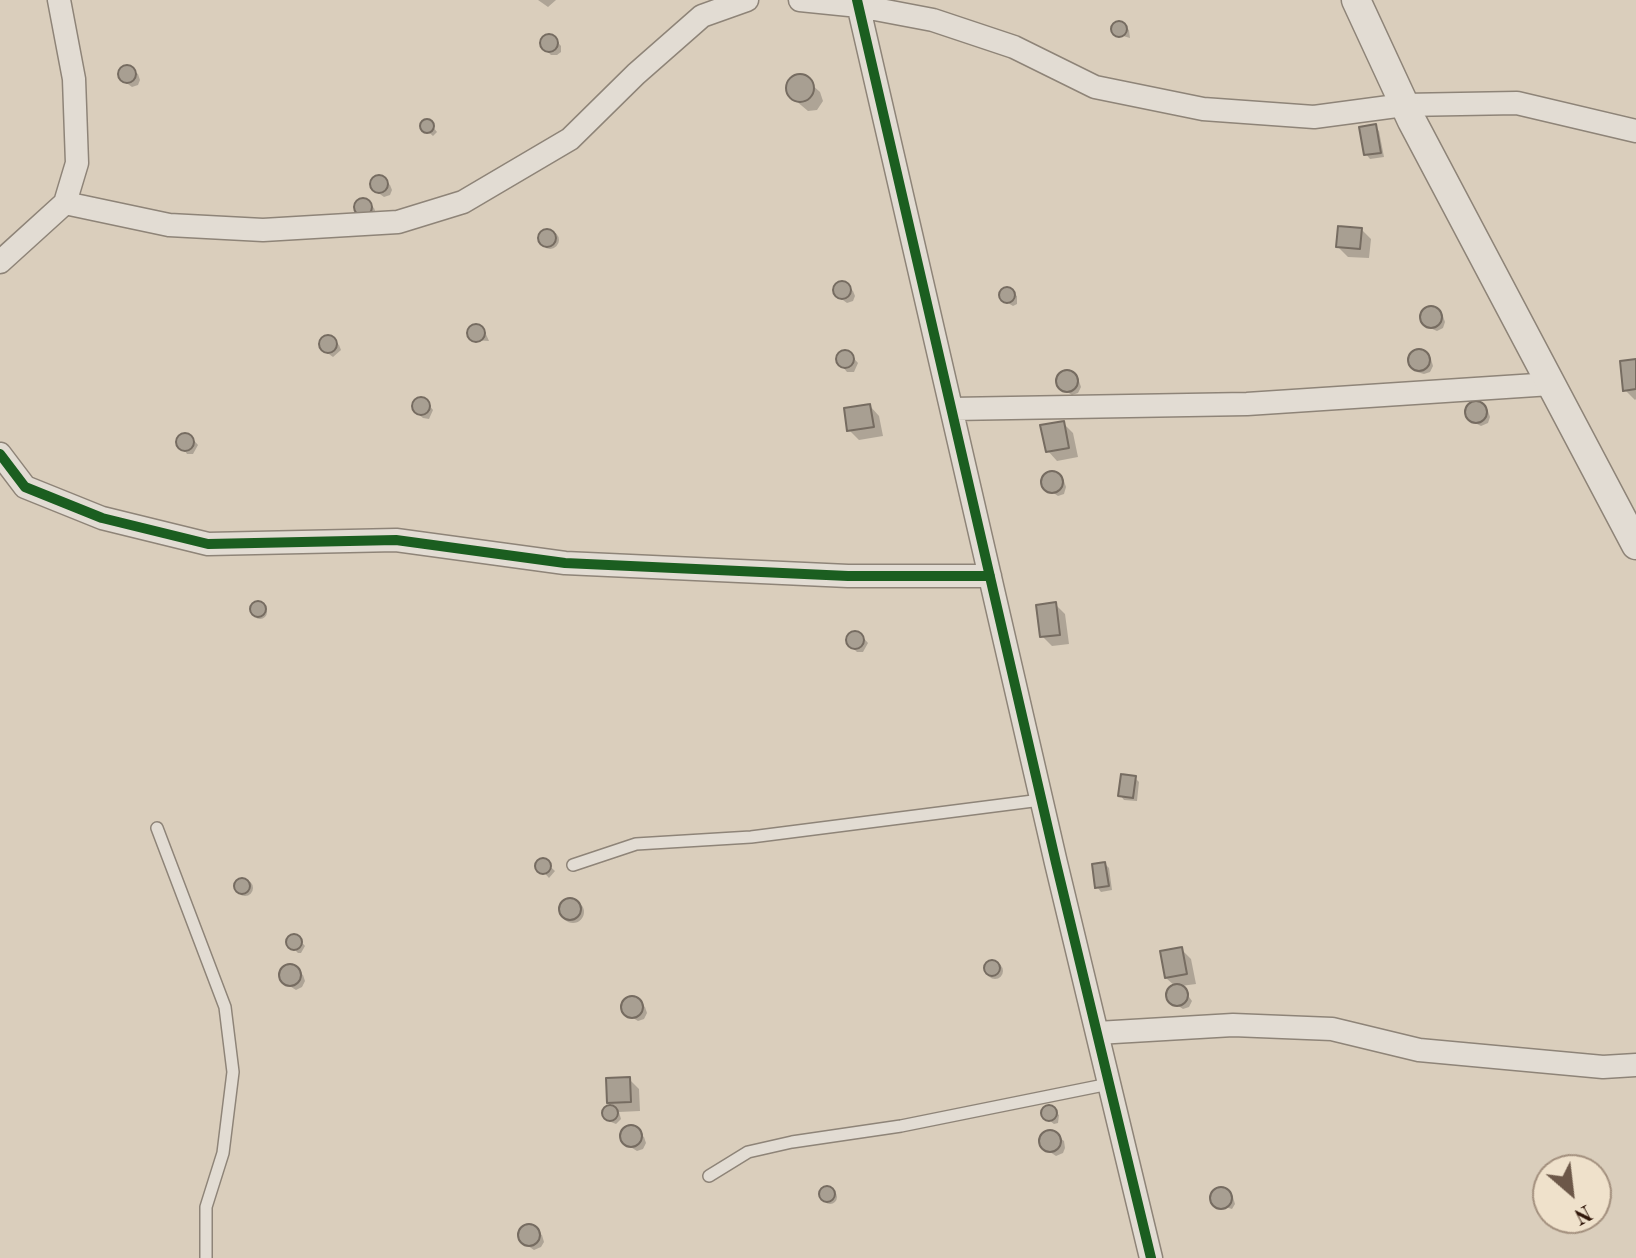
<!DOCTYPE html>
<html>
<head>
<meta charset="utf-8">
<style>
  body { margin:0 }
  #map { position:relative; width:1636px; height:1258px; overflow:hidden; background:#dacebc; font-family:"Old Standard TT",serif }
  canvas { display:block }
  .north { position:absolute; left:1532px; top:1154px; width:80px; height:80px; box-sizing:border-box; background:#efe1cb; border:2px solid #a3907e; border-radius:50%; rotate:152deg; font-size:22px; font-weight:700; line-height:32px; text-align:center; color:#31170a }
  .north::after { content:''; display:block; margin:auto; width:28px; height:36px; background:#6c5748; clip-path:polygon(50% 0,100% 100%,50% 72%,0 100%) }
</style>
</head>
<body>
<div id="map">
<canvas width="1636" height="1258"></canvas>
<div class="north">N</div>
</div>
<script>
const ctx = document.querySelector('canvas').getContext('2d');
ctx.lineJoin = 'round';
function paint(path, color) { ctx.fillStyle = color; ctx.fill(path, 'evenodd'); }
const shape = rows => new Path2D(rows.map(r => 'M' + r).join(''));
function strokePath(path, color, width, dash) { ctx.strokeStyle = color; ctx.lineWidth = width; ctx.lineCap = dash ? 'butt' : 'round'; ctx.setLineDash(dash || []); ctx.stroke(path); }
paint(shape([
  [538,0,556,0,548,7],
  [1120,23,1129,30,1130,38,1116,34,1115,25],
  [547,36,552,36,561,46,561,52,557,55,551,55,546,50,542,41],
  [128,67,138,74,140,80,138,85,132,87,121,79,120,72],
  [802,76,820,92,823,101,817,110,808,111,789,95,788,85,794,78],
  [428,121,437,132,433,136,422,126],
  [1375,127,1379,131,1384,157,1370,159,1366,154],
  [380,177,390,185,392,190,390,195,384,197,373,189,372,183],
  [364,200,374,208,376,213,362,217,357,212,356,206,358,201],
  [1361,229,1371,239,1369,258,1348,257,1338,247],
  '541 240a9 9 0 1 1 18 0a9 9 0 1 1-18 0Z',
  [843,283,853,291,855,296,853,301,847,303,836,295,835,288,838,284],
  [1007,289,1017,296,1017,304,1013,306,1003,300,1003,290],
  [1432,308,1443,316,1445,322,1443,328,1437,331,1430,328,1423,317,1425,311],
  [474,326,480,327,485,332,489,341,473,340,469,335,470,329],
  [329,337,339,345,341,350,333,357,322,349,321,343,324,338],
  [1419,351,1431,359,1433,366,1430,372,1424,374,1417,372,1410,360,1412,354],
  [844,352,849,353,858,363,854,372,847,372,838,361,839,355],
  [1636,361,1636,399,1635,400,1625,390],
  [1067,373,1079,381,1081,387,1078,393,1072,395,1061,388,1058,382,1060,375],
  [419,399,425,400,433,410,429,419,423,418,418,414,414,405],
  [1476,403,1488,411,1490,417,1488,423,1481,426,1475,423,1467,412,1470,405],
  [870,406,879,416,883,436,859,440,849,430],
  [1063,423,1073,433,1078,457,1057,461,1048,451],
  [189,435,198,445,193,454,187,454,178,440,180,436],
  [1052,473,1064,481,1066,487,1064,494,1058,496,1046,488,1043,482,1046,476],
  [1055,604,1065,614,1069,644,1052,646,1042,636],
  '253 612a7 7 0 1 1 14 0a7 7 0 1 1-14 0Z',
  [853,632,859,633,868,643,863,652,857,652,852,647,848,638],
  [1135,778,1139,782,1137,801,1124,800,1120,795],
  [544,861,555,871,549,878,538,866],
  [1105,864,1109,868,1112,890,1101,892,1097,887],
  '237 888a8 8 0 1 1 16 0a8 8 0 1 1-16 0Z',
  '562 912a11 11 0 1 1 22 0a11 11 0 1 1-22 0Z',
  [292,937,297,937,305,946,301,953,298,953,289,944],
  [1181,949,1191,959,1196,984,1181,986,1192,1001,1189,1007,1183,1009,1171,1001,1168,995,1171,989,1176,987,1166,978],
  '987 971a8 8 0 1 1 16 0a8 8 0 1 1-16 0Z',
  [292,966,303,975,305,981,302,987,296,990,283,982,281,974,284,968],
  [634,997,645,1007,647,1013,644,1019,638,1021,625,1013,623,1006,626,999],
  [629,1079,639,1089,640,1111,619,1112,621,1119,616,1124,611,1122,604,1113,606,1109,613,1106,609,1102],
  [1049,1107,1059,1115,1058,1123,1054,1124,1045,1117,1043,1113],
  [632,1127,644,1137,646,1143,643,1149,637,1151,624,1143,622,1135,625,1129],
  [1052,1132,1064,1141,1065,1148,1063,1153,1056,1156,1044,1148,1041,1140,1045,1134],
  [1221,1189,1233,1197,1235,1204,1232,1209,1215,1204,1212,1198,1215,1191],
  '823 1197a7 7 0 1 1 14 0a7 7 0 1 1-14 0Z',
  [530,1226,542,1235,544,1242,541,1247,534,1250,522,1242,520,1234,523,1228]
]), '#0003');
const building = shape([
  '1111 29a8 8 0 1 1 16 0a8 8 0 1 1-16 0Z',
  '540 43a9 9 0 1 1 18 0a9 9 0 1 1-18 0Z',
  '118 74a9 9 0 1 1 18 0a9 9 0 1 1-18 0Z',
  '786 88a14 14 0 1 1 28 0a14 14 0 1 1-28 0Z',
  '420 126a7 7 0 1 1 14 0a7 7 0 1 1-14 0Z',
  [1376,124,1381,153,1364,155,1359,127,1376,124],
  '370 184a9 9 0 1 1 18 0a9 9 0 1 1-18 0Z',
  '354 207a9 9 0 1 1 18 0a9 9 0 1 1-18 0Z',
  [1338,226,1362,228,1360,249,1336,247,1338,226],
  '538 238a9 9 0 1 1 18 0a9 9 0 1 1-18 0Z',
  '833 290a9 9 0 1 1 18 0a9 9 0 1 1-18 0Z',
  '999 295a8 8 0 1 1 16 0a8 8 0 1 1-16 0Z',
  '1420 317a11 11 0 1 1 22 0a11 11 0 1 1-22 0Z',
  '467 333a9 9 0 1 1 18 0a9 9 0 1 1-18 0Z',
  '319 344a9 9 0 1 1 18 0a9 9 0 1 1-18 0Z',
  '1408 360a11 11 0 1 1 22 0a11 11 0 1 1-22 0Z',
  '836 359a9 9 0 1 1 18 0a9 9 0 1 1-18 0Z',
  [1636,359,1636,389,1623,391,1620,361,1636,359],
  '1056 381a11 11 0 1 1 22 0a11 11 0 1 1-22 0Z',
  '412 406a9 9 0 1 1 18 0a9 9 0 1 1-18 0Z',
  '1465 412a11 11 0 1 1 22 0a11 11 0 1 1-22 0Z',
  [870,404,874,427,847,431,844,408,870,404],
  [1064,421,1069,448,1046,452,1040,425,1064,421],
  '176 442a9 9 0 1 1 18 0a9 9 0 1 1-18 0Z',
  '1041 482a11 11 0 1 1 22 0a11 11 0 1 1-22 0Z',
  '250 609a8 8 0 1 1 16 0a8 8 0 1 1-16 0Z',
  [1056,602,1060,635,1040,637,1036,605,1056,602],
  '846 640a9 9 0 1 1 18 0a9 9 0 1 1-18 0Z',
  [1121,774,1136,776,1133,798,1118,796,1121,774],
  '535 866a8 8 0 1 1 16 0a8 8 0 1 1-16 0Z',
  [1105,862,1109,886,1095,888,1092,864,1105,862],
  '234 886a8 8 0 1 1 16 0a8 8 0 1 1-16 0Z',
  '559 909a11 11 0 1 1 22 0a11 11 0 1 1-22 0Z',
  '286 942a8 8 0 1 1 16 0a8 8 0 1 1-16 0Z',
  [1182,947,1187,974,1165,978,1160,951,1182,947],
  '984 968a8 8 0 1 1 16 0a8 8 0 1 1-16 0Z',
  '279 975a11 11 0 1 1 22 0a11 11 0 1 1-22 0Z',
  '1166 995a11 11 0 1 1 22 0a11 11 0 1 1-22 0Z',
  '621 1007a11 11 0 1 1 22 0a11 11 0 1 1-22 0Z',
  [630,1077,631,1102,607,1103,606,1078,630,1077],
  '1041 1113a8 8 0 1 1 16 0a8 8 0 1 1-16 0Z',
  '602 1113a8 8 0 1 1 16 0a8 8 0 1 1-16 0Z',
  '620 1136a11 11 0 1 1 22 0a11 11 0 1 1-22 0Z',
  '1039 1141a11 11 0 1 1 22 0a11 11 0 1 1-22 0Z',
  '819 1194a8 8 0 1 1 16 0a8 8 0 1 1-16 0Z',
  '1210 1198a11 11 0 1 1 22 0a11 11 0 1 1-22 0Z',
  '518 1235a11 11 0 1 1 22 0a11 11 0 1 1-22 0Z'
]);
paint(building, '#a89f92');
strokePath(building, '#766c61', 2);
const service = shape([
  [157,828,225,1007,233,1072,223,1153,206,1207,206,1258],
  [573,865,636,844,751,837,1041,800],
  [709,1176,748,1152,792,1142,901,1126,1109,1084]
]);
const minor = shape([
  [800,0,859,6,933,20,1014,47,1095,87,1203,109,1314,117,1404,105,1517,103,1636,131],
  [857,0,1056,863,1151,1258],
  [65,203,169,225,263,230,398,222,463,202,570,139,636,74,702,16,747,0],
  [0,262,65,203,77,163,74,79,59,0],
  [952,409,1247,404,1551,384],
  [0,454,25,487,102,518,208,544,396,540,565,563,848,576,990,576],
  [1097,1033,1233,1025,1332,1029,1419,1050,1603,1067,1636,1065]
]);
const tertiary = shape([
  [1356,0,1412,121,1636,545]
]);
strokePath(service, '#8e8478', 14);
strokePath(minor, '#8e8478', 25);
strokePath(tertiary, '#8e8478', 31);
strokePath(service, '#e2dcd3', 11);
strokePath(minor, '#e2dcd3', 22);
strokePath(tertiary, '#e2dcd3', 28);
strokePath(shape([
  [857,0,1056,863,1151,1258],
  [0,454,25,487,102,518,208,544,396,540,565,563,848,576,990,576]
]), '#1b5e20', 10);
</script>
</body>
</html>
